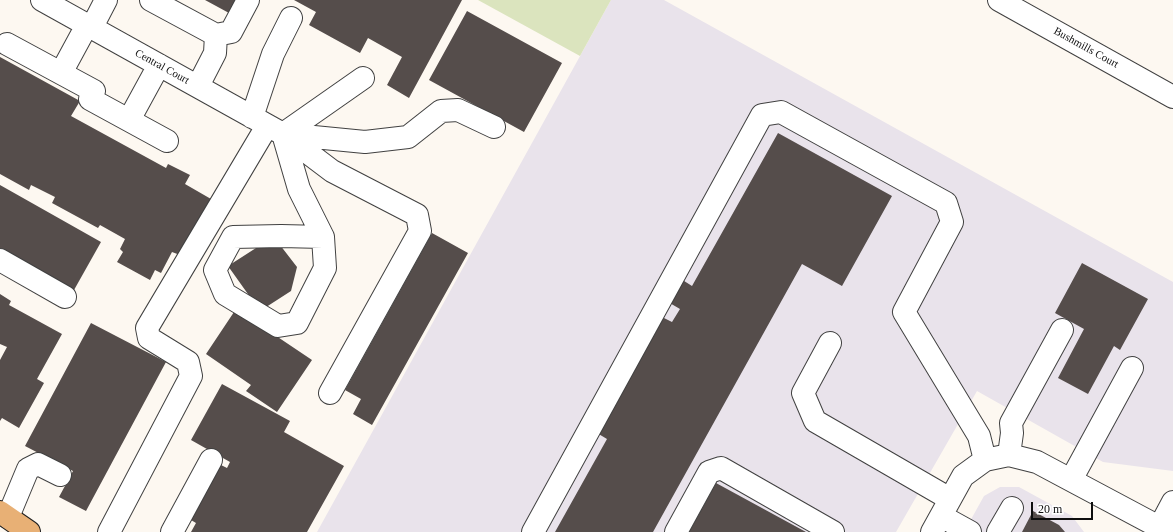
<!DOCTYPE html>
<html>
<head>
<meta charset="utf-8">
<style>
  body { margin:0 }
  #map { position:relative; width:1173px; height:532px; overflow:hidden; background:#fdf8f1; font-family:Georgia,serif }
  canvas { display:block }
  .scale { position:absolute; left:1031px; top:502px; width:62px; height:18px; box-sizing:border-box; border:2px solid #0e0e0e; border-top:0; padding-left:5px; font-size:12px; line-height:14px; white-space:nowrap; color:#0e0e0e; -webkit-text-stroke:3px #fff; paint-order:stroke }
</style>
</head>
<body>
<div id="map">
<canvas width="1173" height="532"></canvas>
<div class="scale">20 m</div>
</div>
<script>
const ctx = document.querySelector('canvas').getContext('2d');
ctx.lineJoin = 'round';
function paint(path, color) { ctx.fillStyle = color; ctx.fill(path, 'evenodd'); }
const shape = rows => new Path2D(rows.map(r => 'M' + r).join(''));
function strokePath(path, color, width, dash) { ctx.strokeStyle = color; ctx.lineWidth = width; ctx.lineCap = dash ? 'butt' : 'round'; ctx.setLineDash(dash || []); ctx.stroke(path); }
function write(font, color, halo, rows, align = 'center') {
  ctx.font = font + ' Georgia,serif'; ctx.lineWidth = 4; ctx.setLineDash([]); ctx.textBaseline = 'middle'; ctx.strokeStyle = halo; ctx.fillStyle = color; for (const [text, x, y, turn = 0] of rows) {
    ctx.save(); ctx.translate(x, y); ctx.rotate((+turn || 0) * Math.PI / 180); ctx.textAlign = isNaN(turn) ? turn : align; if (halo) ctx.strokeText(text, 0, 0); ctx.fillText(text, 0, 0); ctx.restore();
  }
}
paint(shape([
  [611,0,664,0,1173,282,1173,471,1103,462,977,391,896,532,317,532],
  [1000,487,1019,487,1072,516,1084,532,964,532,984,496]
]), '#e9e3eb');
paint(shape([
  [478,0,611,0,580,56]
]), '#dbe4be');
paint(shape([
  [205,0,236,0,229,13],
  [294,0,462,0,409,98,387,85,402,57,368,38,360,53,309,25,316,12],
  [467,11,562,63,524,132,429,80],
  [0,57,80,101,71,116,166,168,168,164,190,175,185,184,211,199,180,255,172,252,161,273,155,270,150,280,117,262,123,252,120,249,125,239,100,225,98,228,52,203,55,197,31,185,29,190,0,174],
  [778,133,892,196,842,286,802,264,653,532,555,532,607,439,597,433,662,317,672,322,680,309,668,302,681,279,692,286],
  [0,185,101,242,74,290,0,248],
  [432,233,468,253,372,425,353,414,361,399,345,390],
  [280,245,297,267,291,291,260,311,228,266,256,248],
  [1082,263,1148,299,1120,350,1114,346,1088,394,1058,378,1084,329,1055,313],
  [0,294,11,301,9,305,62,334,37,379,44,383,19,428,2,418,0,421,0,360,7,347,0,344],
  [236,309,312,360,277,412,246,391,251,385,206,354],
  [91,323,166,362,86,511,59,497,73,471,25,446],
  [222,384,290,421,284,432,344,466,307,532,191,532,196,523,191,520,221,465,227,468,230,462,191,440],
  [716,483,806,532,689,532],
  [1033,511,1059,525,1065,532,1022,532]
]), '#554d4b');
const minor = shape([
  [42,0,283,134,332,171,417,215,420,231,330,393],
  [151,0,216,35,231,32,248,0],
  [999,0,1173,97],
  [92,27,106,0],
  [7,44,94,91,90,99,167,141],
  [61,73,87,25],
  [198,86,215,53,216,35],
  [252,117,273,54,291,18],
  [129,120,159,65],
  [283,134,299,189,323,237,325,268,297,323,278,326,225,294,215,270,233,237,281,236,323,237],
  [283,134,365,142,408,137,441,111,458,110,494,127],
  [283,134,363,78],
  [0,260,65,297],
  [830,343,803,393,815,421,950,499],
  [1009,455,1012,433,1011,423,1062,330],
  [1071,480,1132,368],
  [941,516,970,532],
  [8,517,28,469,38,464,60,475],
  [109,532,191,376,188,362,149,338,147,328,267,126],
  [172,532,211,460],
  [533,532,762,115,781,112,946,203,952,222,904,312,979,436,985,460],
  [676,532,709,472,721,468,833,532],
  [932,532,963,476,985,460,1009,455,1037,462,1159,527,1171,532],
  [998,532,1012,508],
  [1157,532,1173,502]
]);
const major = shape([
  [0,512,29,532]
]);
strokePath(minor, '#414141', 24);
strokePath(major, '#1f1f1f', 24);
strokePath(minor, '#fff', 22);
strokePath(major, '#e8b075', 22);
write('11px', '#0e0e0e', '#fff', [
  ["Bushmills Court",1086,48,29],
  ["Central Court",162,67,29]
]);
</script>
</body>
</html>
